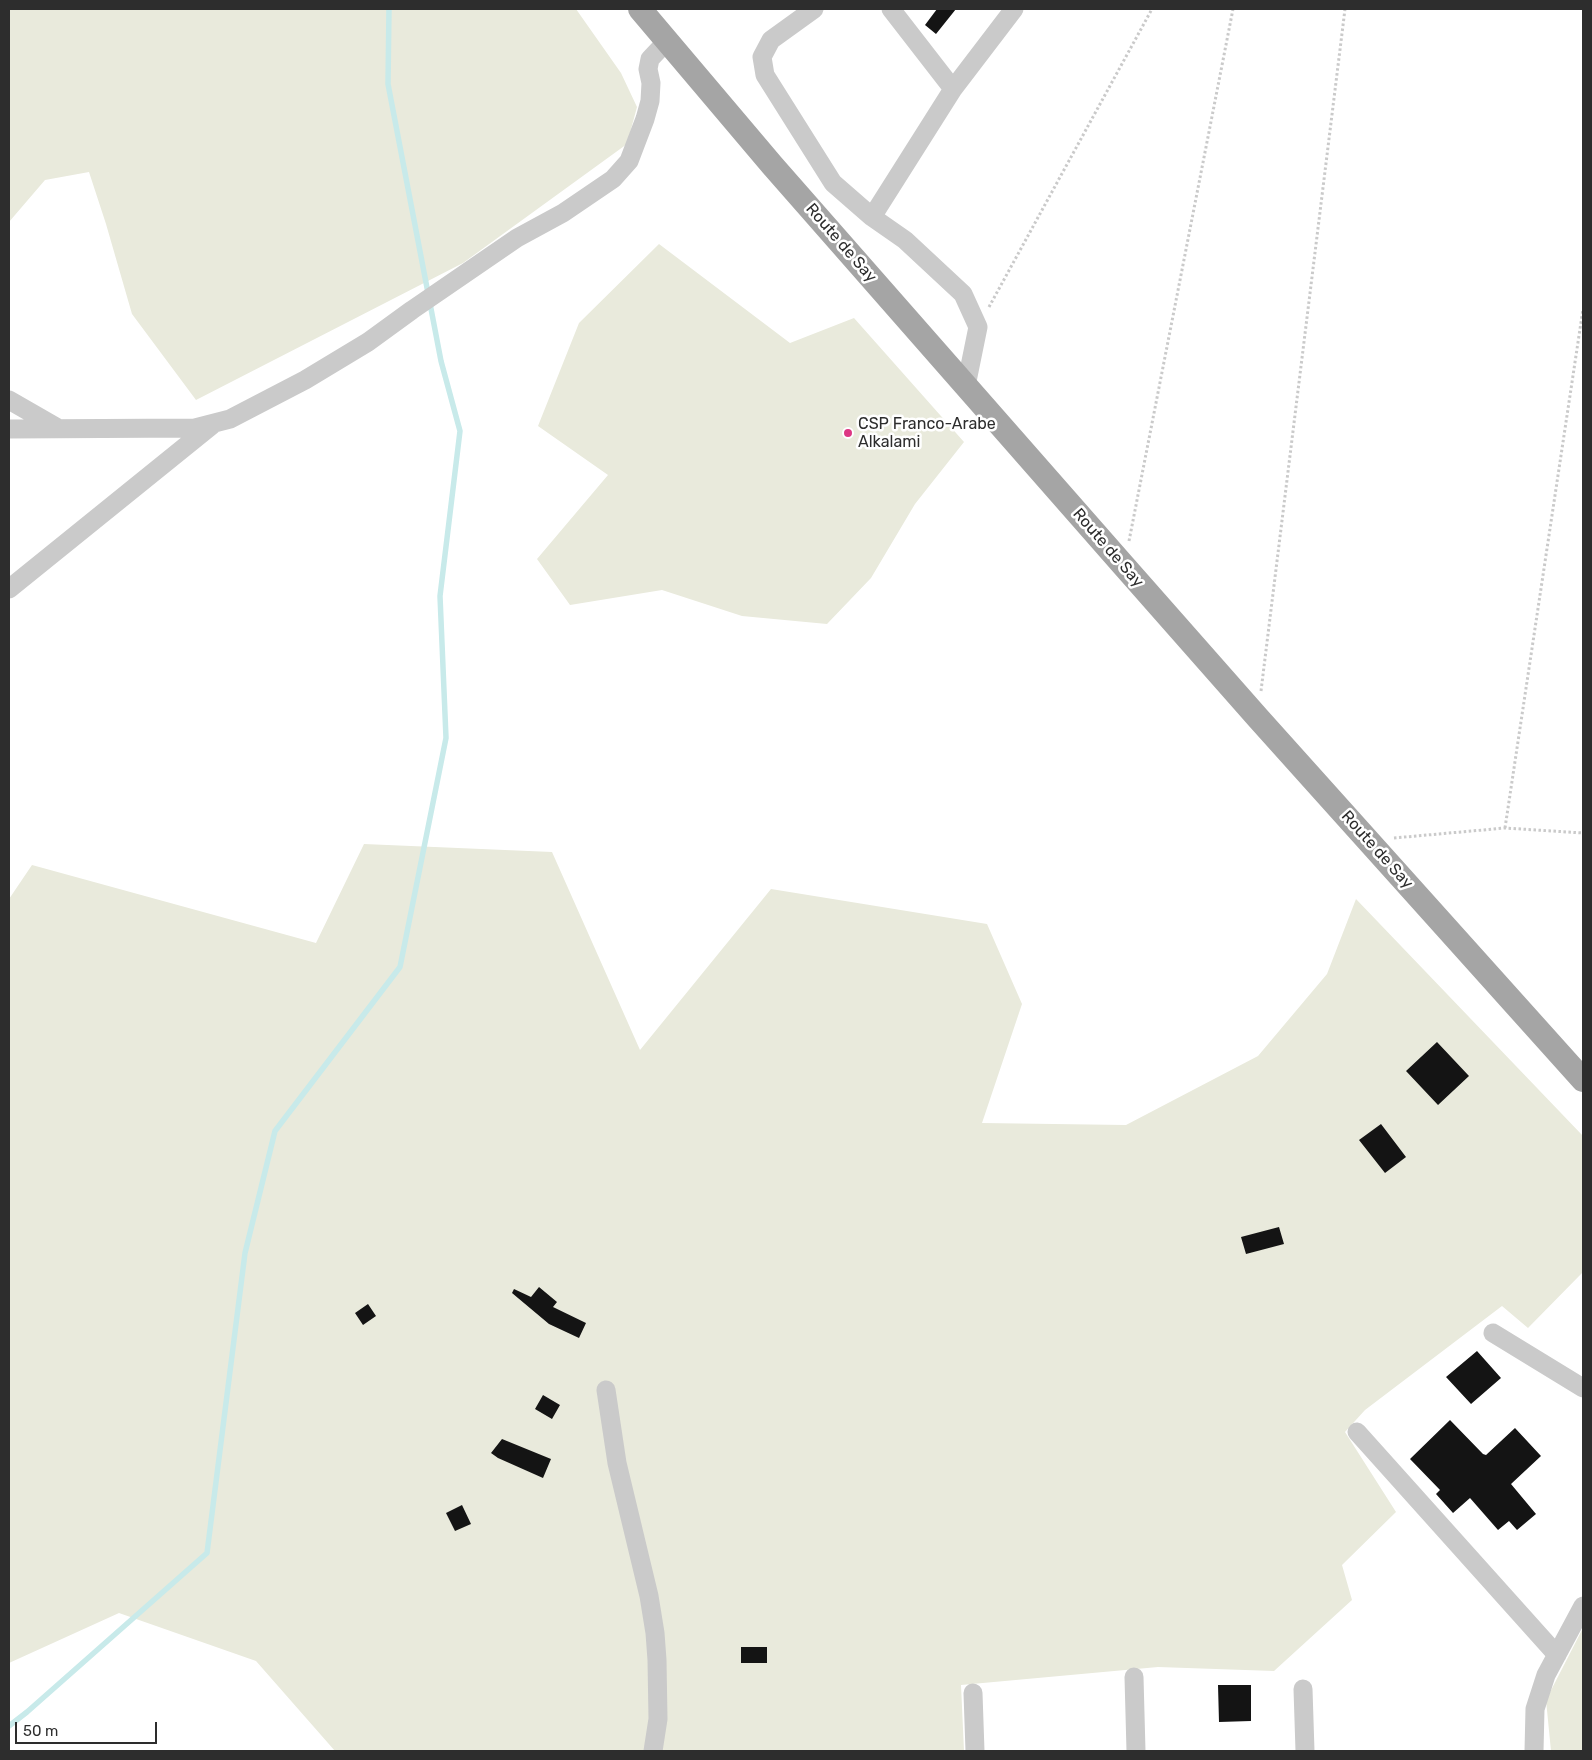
<!DOCTYPE html>
<html>
<head>
<meta charset="utf-8">
<style>
  body { margin:0 }
  #map { position:relative; width:1592px; height:1760px; overflow:hidden; background:#fff; font-family:Rubik,sans-serif }
  canvas { display:block }
  .frame { position:absolute; inset:0; border:10px solid #2d2d2d; pointer-events:none }
  .scale { position:absolute; left:15px; top:1722px; width:142px; height:22px; box-sizing:border-box; border:2px solid #2d2d2d; border-top:0; padding-left:6px; font-size:15px; line-height:18px; white-space:nowrap; color:#2d2d2d; -webkit-text-stroke:4px #fff; paint-order:stroke }
</style>
</head>
<body>
<div id="map">
<canvas width="1592" height="1760"></canvas>
<div class="frame"></div>
<div class="scale">50 m</div>
</div>
<script>
const ctx = document.querySelector('canvas').getContext('2d');
ctx.lineJoin = 'round';
function paint(path, color) { ctx.fillStyle = color; ctx.fill(path, 'evenodd'); }
const shape = rows => new Path2D(rows.map(r => 'M' + r).join(''));
function strokePath(path, color, width, dash) { ctx.strokeStyle = color; ctx.lineWidth = width; ctx.lineCap = dash ? 'butt' : 'round'; ctx.setLineDash(dash || []); ctx.stroke(path); }
function write(font, color, halo, rows, align = 'center') {
  ctx.font = font + ' Rubik,sans-serif'; ctx.lineWidth = 5; ctx.setLineDash([]); ctx.textBaseline = 'middle'; ctx.strokeStyle = halo; ctx.fillStyle = color; for (const [text, x, y, turn = 0] of rows) {
    ctx.save(); ctx.translate(x, y); ctx.rotate((+turn || 0) * Math.PI / 180); ctx.textAlign = isNaN(turn) ? turn : align; if (halo) ctx.strokeText(text, 0, 0); ctx.fillText(text, 0, 0); ctx.restore();
  }
}
paint(shape([
  [9,9,576,9,621,73,637,107,627,144,463,263,196,400,132,314,106,224,89,172,45,180,9,222],
  [659,244,790,343,854,318,964,442,915,504,871,578,827,624,742,616,662,590,570,605,537,559,608,475,538,426,579,323],
  [364,844,552,852,640,1050,771,889,987,924,1022,1004,982,1123,1126,1125,1258,1056,1327,974,1356,899,1583,1136,1583,1272,1528,1328,1502,1306,1365,1410,1345,1432,1396,1512,1342,1565,1352,1600,1274,1671,1158,1667,961,1685,964,1751,335,1751,256,1661,119,1613,9,1663,9,899,32,865,316,943],
  [1583,1628,1583,1751,1551,1751,1546,1700]
]), '#e9eadc');
strokePath(shape([
  [9,1726,27,1712,207,1553,245,1253,275,1131,400,967,446,738,440,596,460,431,441,361,388,84,389,9]
]), '#c8eaea', 5.5);
paint(shape([
  [937,9,956,9,936,34,925,25],
  [1437,1042,1469,1076,1438,1105,1406,1071],
  [1381,1124,1406,1157,1385,1173,1359,1140],
  [1279,1227,1284,1244,1246,1254,1241,1237],
  [539,1287,557,1302,553,1307,586,1323,579,1338,549,1324,512,1293,514,1289,531,1297],
  [368,1304,376,1316,363,1325,355,1313],
  [1477,1351,1501,1378,1471,1404,1446,1377],
  [543,1395,560,1405,552,1419,535,1409],
  [1450,1420,1483,1454,1486,1455,1515,1428,1541,1456,1511,1484,1536,1514,1517,1530,1509,1521,1498,1530,1470,1498,1453,1513,1436,1494,1440,1490,1410,1459],
  [502,1439,551,1459,543,1478,498,1458,491,1453],
  [462,1505,471,1524,455,1531,446,1513],
  [741,1647,767,1647,767,1663,741,1663],
  [1218,1685,1251,1685,1251,1721,1219,1722]
]), '#141414');
strokePath(shape([
  [989,307,1152,9],
  [1129,541,1233,9],
  [1261,691,1345,9],
  [1505,828,1583,309],
  [1394,838,1505,828,1583,833]
]), '#cacaca', 3, [2.5, 2.5]);
strokePath(shape([
  [814,9,771,40,762,57,765,75,833,183,872,217,905,240,963,294,978,327,966,386],
  [891,9,953,89],
  [872,217,953,89,1014,9],
  [9,400,56,427],
  [9,429,195,428,230,419,305,380,368,342,412,310,517,238,563,213,613,179,629,161,645,119,650,101,651,83,648,69,650,59,666,42],
  [9,589,212,425],
  [1493,1333,1583,1388],
  [606,1390,617,1463,649,1596,655,1633,657,1660,658,1719,653,1751],
  [1357,1432,1557,1655],
  [1134,1677,1136,1751],
  [1303,1689,1305,1751],
  [973,1693,975,1751],
  [1534,1751,1535,1709,1546,1675,1583,1606]
]), '#cacaca', 19);
strokePath(shape([
  [640,9,772,165,1124,566,1258,718,1583,1080]
]), '#a5a5a5', 24);
for (const [x, y, r, color] of [
  [848,433,5,"#dd3784"]
]) { const dot = new Path2D(); dot.arc(x, y, r, 0, 2 * Math.PI); ctx.fillStyle = color; ctx.fill(dot); strokePath(dot, '#fff', 2); }
write('16px', '#2d2d2d', '#fff', [
  ["Route de Say",841,243,49],
  ["Route de Say",1108,548,49],
  ["Route de Say",1377,850,48]
]);
write('16px', '#2d2d2d', '#fff', [
  ["CSP Franco-Arabe",858,424],
  ["Alkalami",858,442]
], 'left');
</script>
</body>
</html>
